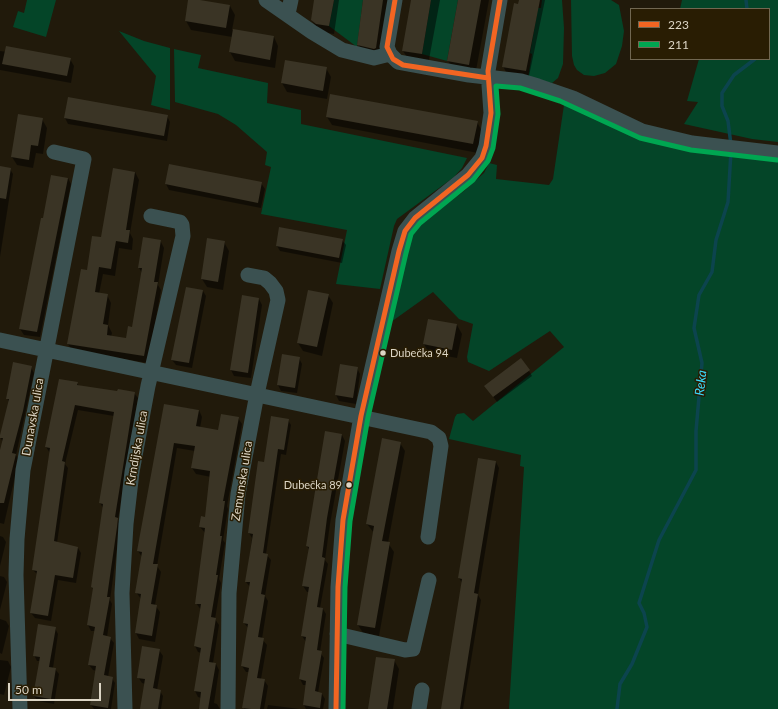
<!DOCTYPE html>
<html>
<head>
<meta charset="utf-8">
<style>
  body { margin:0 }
  #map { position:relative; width:778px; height:709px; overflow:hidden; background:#211a0b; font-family:Lato,sans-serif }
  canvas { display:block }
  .legend { position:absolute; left:630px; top:8px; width:140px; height:52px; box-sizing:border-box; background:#291d03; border:1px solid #716751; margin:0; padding:5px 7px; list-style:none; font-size:12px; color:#dcd5c5 }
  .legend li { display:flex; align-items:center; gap:8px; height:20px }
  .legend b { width:20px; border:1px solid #716751 }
  .scale { position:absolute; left:8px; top:683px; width:93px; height:18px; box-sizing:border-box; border:2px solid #dcd5c5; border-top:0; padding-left:5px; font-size:12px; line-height:14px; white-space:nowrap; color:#dcd5c5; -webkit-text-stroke:3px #291d03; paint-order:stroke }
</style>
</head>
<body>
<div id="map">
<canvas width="778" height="709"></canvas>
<ul class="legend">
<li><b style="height:5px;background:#f26522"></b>223</li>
<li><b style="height:5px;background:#00a651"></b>211</li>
</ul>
<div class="scale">50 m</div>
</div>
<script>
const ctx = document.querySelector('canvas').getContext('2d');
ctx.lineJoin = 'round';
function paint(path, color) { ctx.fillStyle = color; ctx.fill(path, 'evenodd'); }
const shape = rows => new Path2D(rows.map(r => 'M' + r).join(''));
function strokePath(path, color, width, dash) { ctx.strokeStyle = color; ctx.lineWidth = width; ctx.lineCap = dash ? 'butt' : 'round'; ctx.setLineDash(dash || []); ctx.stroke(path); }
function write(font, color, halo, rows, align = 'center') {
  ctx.font = font + ' Lato,sans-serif'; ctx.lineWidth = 3; ctx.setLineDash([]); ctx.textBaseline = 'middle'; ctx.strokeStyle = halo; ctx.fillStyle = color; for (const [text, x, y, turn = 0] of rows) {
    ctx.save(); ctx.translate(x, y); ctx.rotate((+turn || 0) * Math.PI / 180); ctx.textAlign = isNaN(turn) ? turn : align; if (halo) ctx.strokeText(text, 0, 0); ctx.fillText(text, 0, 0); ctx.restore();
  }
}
paint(shape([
  [27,0,56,0,46,37,13,27,18,11,24,13],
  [334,0,363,0,357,47,329,26],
  [431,0,458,0,447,61,422,54],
  [542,0,562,0,564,28,563,64,558,78,552,83,528,78,532,54,530,53,538,8,541,8],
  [571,0,611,0,619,5,624,31,622,46,616,64,605,73,594,76,584,75,577,70,574,65,572,56],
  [682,0,778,0,778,142,752,139,684,124,698,102,687,101,699,59,769,59,769,9,680,9],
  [119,31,144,41,170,48,170,110,151,105,156,76],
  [174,49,201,55,198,68,268,83,267,103,301,110,301,124,467,158,462,168,454,177,397,219,394,226,380,289,336,284,347,230,261,214,271,167,265,165,267,152,236,125,218,114,175,102],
  [564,105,645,139,675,147,722,155,778,162,778,709,509,709,524,467,520,466,521,455,449,439,455,417,457,414,464,413,473,421,564,347,550,331,489,371,468,362,467,357,473,324,459,319,433,292,391,322,412,235,420,224,464,191,484,173,489,163,497,165,496,179,549,185,553,179]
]), '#044528');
paint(shape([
  [189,0,230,6,235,15,232,30,274,37,278,46,275,68,235,61,230,52,232,37,191,30,186,21],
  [315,0,339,0,334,34,321,32,317,29,312,20],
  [364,0,391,0,383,59,365,56,358,44],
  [412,0,440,0,428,65,410,62,403,51],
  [459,0,489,0,475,76,455,72,448,61],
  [520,0,545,0,529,76,506,72,503,66],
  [0,51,70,59,74,66,71,83,0,70],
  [326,68,331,77,327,99,287,92,282,83],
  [167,116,170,122,167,141,68,124,65,118],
  [327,117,477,122,482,131,478,153,332,125],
  [42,119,47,128,43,154,36,153,33,168,17,165,12,157],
  [170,165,261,183,265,189,261,208,169,190,166,184],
  [0,167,10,169,13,174,0,257],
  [135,172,139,180,130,233,133,239,132,250,119,248,115,276,103,274,99,294,107,295,111,303,108,325,112,333,111,337,127,339,133,328,142,273,139,268,160,240,164,248,158,285,161,290,148,363,72,351,68,344,87,272],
  [68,178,71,184,40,337,24,335,20,329,44,219],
  [342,240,346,245,342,263,280,251,277,246],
  [224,242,229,251,223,290,207,287,202,279],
  [203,291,206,296,192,368,176,365,172,360],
  [328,295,333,303,322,356,303,351,298,343],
  [259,299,262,305,251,378,234,376,231,370],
  [429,320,457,325,462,334,457,358,429,353,424,344],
  [299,358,302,364,297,393,281,391,278,385],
  [341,365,357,368,360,374,356,404,339,401,336,395],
  [31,367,34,373,16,455,19,460,4,524,0,523,0,454,3,442,0,437,9,402,7,398],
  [529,371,532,376,497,402,489,391],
  [77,383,79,386,118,393,134,393,138,398,118,520,120,524,119,534,110,600,112,604,107,637,110,638,114,643,108,677,112,678,115,683,111,709,94,709,91,705,97,671,93,670,89,665,95,631,91,631,88,625,94,591,92,587,103,508,100,503,114,416,78,410,65,464,68,468,57,543,78,548,81,553,76,583,58,580,51,621,35,618,31,613,38,575,33,570,50,453,46,447],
  [165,405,199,410,202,417,200,428,219,431,238,418,242,424,227,506,228,509,223,540,225,543,219,579,221,583,215,619,219,625,213,663,216,664,219,670,214,703,217,704,220,709,200,709,201,698,198,697,195,691,201,653,198,652,195,646,201,610,196,603,206,534,200,527,206,518,211,477,196,474,192,468,195,451,177,448,157,566,161,572,155,605,160,612,155,642,139,639,136,633,141,599,136,592,142,557,138,551],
  [288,420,291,425,286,455,281,454,266,554,271,560,265,596,268,601,262,639,267,645,261,679,264,680,268,686,264,709,244,709,249,672,246,672,242,666,249,629,244,623,250,587,246,582,252,538,249,533,264,463],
  [326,433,342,435,345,441,330,524,325,560,328,564,320,608,323,609,326,614,320,652,324,658,318,693,322,694,325,699,323,709,306,709,304,705,307,685,303,685,300,679,306,642,302,636,309,592,307,592,303,586,309,550,307,546],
  [400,443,405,451,388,543,394,552,379,636,363,633,358,625,374,533,367,524],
  [496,462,499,468,478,595,481,600,463,709,442,709,462,583,459,578],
  [0,536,3,537,6,542,0,566],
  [0,576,4,577,7,582,0,610],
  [0,619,6,621,9,626,2,654,0,653],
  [55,628,58,634,53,668,55,669,59,674,54,704,38,701,34,696,40,661,37,661,34,655],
  [159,650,163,656,157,690,160,691,163,696,161,709,141,709,145,684,142,683,138,677],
  [0,660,8,661,11,667,4,695,0,694],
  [394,660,399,669,393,709,369,709],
  [268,705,300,709,267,709]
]), '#0007');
strokePath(shape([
  [746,0,747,9],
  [731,145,728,121,722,106,722,93,734,75,755,59],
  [617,709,620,684,632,664,647,627,644,613,639,603,659,540,696,470,696,431,702,363,694,328,699,295,712,272,716,240,728,202,731,151]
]), '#0c444e', 3.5);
paint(shape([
  [188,0,200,0,230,5,226,28,185,21],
  [314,0,334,0,329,26,316,24,311,20],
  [363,0,383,0,376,48,374,49,357,45],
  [411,0,431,0,422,54,402,51],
  [458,0,481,0,469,65,447,61],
  [519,0,540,0,526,71,502,67,514,3,518,4],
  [233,29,274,36,270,60,229,52],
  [6,46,71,58,67,76,2,64],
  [285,60,327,67,323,91,281,83],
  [330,94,478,121,473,144,326,117],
  [68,97,168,115,164,136,64,118],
  [18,114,43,118,38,146,31,145,29,160,11,157],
  [169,164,262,182,258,203,165,184],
  [0,166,11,168,6,199,0,198],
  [113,168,135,172,126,230,130,230,128,243,116,241,111,269,99,267,95,292,108,294,103,324,108,325,107,335,126,338,128,326,132,327,142,268,138,268,143,237,161,240,154,282,158,282,144,356,67,344,81,269,87,270,92,236,101,237],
  [51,175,68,178,37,332,19,329,41,218,43,218],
  [279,227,343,239,339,258,276,246],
  [207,238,225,241,218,282,201,279],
  [186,287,203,290,189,363,171,360],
  [308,290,329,294,317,347,297,343],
  [242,295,259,298,248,373,230,370],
  [428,319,457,324,452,350,423,344],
  [282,354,300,357,295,388,277,385],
  [521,358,530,370,493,397,484,386],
  [13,362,32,366,23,411,12,453,16,454,4,503,0,503,0,450,3,438,0,438,0,435,9,399,6,399],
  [340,364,358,367,353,398,335,395],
  [59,379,78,382,77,385,117,391,118,389,135,392,115,517,118,518,117,527,107,597,110,597,103,635,111,637,104,675,113,677,108,708,90,705,96,666,88,665,95,627,87,625,93,588,91,587,103,504,99,503,114,412,75,405,62,461,65,462,54,541,78,547,73,578,55,575,48,616,30,613,37,571,32,570,50,448,45,447],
  [164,404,199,410,196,426,218,430,221,414,239,417,223,501,225,501,220,536,222,536,216,575,218,575,211,617,216,618,209,662,216,663,208,709,199,709,201,692,194,691,201,648,194,646,201,604,195,604,205,528,199,527,201,516,205,517,210,471,191,468,195,446,174,443,153,564,158,564,151,604,157,605,152,636,135,633,141,594,135,593,142,552,137,551],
  [271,416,289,419,284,450,278,449,263,553,268,554,261,594,265,595,258,637,264,638,257,678,265,679,260,709,251,709,242,708,249,668,241,666,248,624,243,623,250,582,245,582,253,534,248,533,258,461,264,462],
  [325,431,342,434,327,518,322,557,325,558,317,607,323,608,317,650,322,651,315,691,322,693,320,708,303,705,306,681,299,679,306,637,301,636,309,587,302,586,309,547,306,546],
  [382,438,401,442,382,541,390,542,375,628,357,625,374,526,366,524],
  [478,458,496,461,474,593,478,594,460,709,441,709,462,579,458,578],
  [38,624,56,627,49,667,56,668,51,699,33,696,40,657,33,656],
  [142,646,160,649,153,688,161,690,158,709,140,709,145,679,137,678],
  [376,657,395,659,387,709,368,709]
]), '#3a3425');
strokePath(shape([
  [266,0,312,32,342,50,374,58,390,54],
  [395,0,387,47,390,54,398,62,469,75,521,81,538,86,573,98,642,131,692,143,778,153],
  [288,14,291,0],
  [0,340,431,432,439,438,441,446,428,537],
  [337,634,405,650,413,649,429,580],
  [20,709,16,575,17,539,23,470,84,159,54,152],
  [125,709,122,593,126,524,132,472,148,386,183,236,182,225,180,222,151,216],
  [228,709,229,593,238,494,257,394,278,300,276,291,270,283,264,278,248,275],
  [336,709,338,587,343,520,361,416,399,251,405,231,415,218,468,175,482,158,486,146,491,113,488,71,500,0],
  [419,709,422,690]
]), '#3b5151', 15);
strokePath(shape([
  [395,0,387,47,393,59,403,65,488,78],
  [336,709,338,587,343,520,361,416,399,251,405,231,415,218,468,175,482,158,486,146,491,113,488,71,500,0]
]), '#f26522', 5);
strokePath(shape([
  [343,709,345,587,350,521,368,417,406,253,411,234,420,223,473,180,488,161,493,148,498,114,496,86,520,88,560,101,640,138,691,150,777,160]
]), '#00a651', 5);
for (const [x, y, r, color] of [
  [383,353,3.5,"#dcd5c5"],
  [349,485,3.5,"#dcd5c5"]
]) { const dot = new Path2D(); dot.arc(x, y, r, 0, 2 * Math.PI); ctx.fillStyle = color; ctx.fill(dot); strokePath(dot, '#291d03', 1.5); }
write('11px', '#dcd5c5', '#291d03', [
  ["Dubečka 94",390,353],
  ["Dubečka 89",342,485,"right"]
], 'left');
write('12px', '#dcd5c5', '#291d03', [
  ["Dunavska ulica",33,417,-80],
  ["Krndijska ulica",137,448,-80],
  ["Zemunska ulica",242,481,-81]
]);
write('italic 13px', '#3bdafa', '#291d03', [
  ["Reka",701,383,-84]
]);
</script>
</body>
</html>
